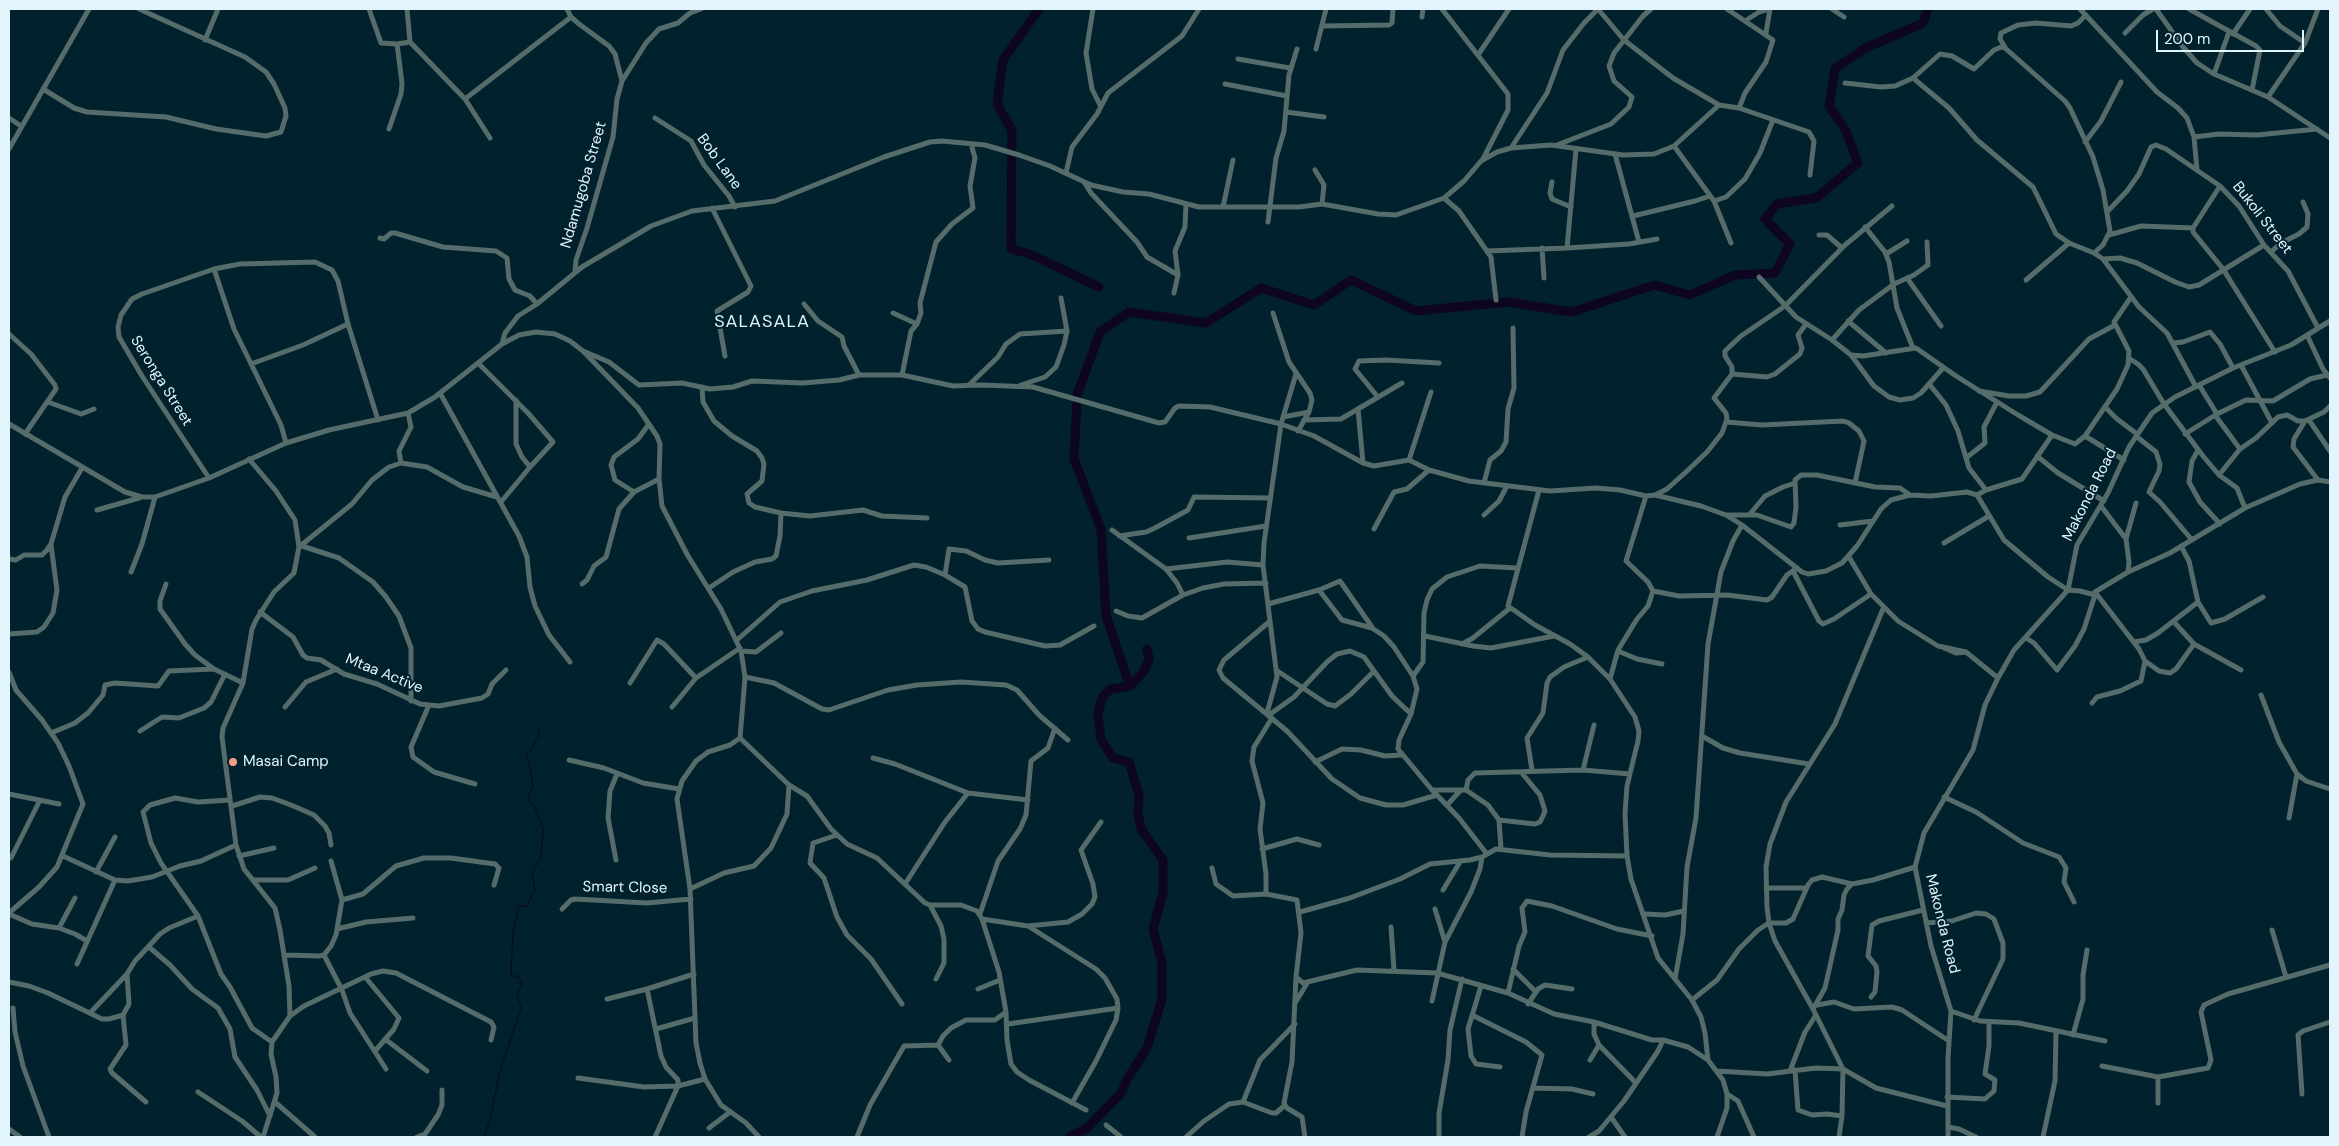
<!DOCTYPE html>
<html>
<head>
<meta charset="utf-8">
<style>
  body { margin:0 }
  #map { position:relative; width:2339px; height:1146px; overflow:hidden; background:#01212c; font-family:"DM Sans",sans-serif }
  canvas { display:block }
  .frame { position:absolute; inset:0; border:10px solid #e3f5fc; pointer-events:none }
  .scale { position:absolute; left:2156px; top:30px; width:148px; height:22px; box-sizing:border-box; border:2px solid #e3f5fc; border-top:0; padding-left:6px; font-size:15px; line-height:18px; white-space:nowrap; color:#e3f5fc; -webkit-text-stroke:4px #01212c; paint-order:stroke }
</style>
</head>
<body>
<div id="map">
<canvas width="2339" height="1146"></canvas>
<div class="frame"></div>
<div class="scale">200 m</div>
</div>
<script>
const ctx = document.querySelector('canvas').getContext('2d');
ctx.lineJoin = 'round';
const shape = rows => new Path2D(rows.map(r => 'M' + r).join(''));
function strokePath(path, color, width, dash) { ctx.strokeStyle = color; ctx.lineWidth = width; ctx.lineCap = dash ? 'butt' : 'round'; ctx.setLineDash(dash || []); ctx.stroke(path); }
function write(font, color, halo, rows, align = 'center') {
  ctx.font = font + ' "DM Sans",sans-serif'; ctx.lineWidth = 4; ctx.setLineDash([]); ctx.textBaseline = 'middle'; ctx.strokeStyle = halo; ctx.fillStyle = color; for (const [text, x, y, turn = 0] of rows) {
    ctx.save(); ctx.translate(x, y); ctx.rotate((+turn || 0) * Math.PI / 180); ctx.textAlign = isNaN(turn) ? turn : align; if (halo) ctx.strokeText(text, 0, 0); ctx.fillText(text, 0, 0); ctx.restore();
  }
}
strokePath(shape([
  [484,1137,490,1120,501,1067,521,1008,517,996,522,983,518,976,511,976,513,931,518,911,518,906,527,906,535,889,532,873,541,857,543,829,534,805,527,801,533,786,530,766,526,757,539,736,539,727,537,725]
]), '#0e0521', 1);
strokePath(shape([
  [1039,9,1003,60,997,104,1012,130,1011,249,1030,254,1099,287],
  [1077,395,1100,332,1129,312,1206,323,1261,288,1314,305,1351,280,1416,311,1508,302,1572,312,1654,285,1690,295,1735,275,1775,273,1790,244,1765,219,1777,204,1816,198,1858,163,1846,131,1829,106,1835,69,1865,48,1923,23,1928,9],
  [1077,402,1074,459,1101,529,1106,616,1130,686],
  [1069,1137,1087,1128,1122,1092,1126,1081,1147,1048,1162,999,1162,963,1153,929,1163,893,1163,860,1141,829,1138,814,1139,795,1129,762,1113,758,1105,746,1101,739,1098,716,1101,701,1105,694,1111,689,1130,686,1144,671,1149,659,1147,649]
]), '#0e0521', 9);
strokePath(shape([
  [369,9,381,43,397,44,410,42],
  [407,9,410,42,465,99,490,138],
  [567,9,571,17,579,24,609,46,615,54,622,81,617,99,613,137,587,228,576,260,575,272],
  [1093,9,1086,53,1092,89,1100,105],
  [1442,9,1508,94,1508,110,1483,159],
  [1598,9,1624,40,1673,78,1719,105],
  [1727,9,1773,40,1766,62,1745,93,1739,108],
  [1832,9,1844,17],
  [2080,9,2157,92,2178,108,2187,118,2194,137,2197,170],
  [2156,9,2183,47,2197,63,2214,74,2268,97,2330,138],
  [2189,9,2256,46,2260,50,2252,90],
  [2266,9,2280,26,2305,43],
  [1422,17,1423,9],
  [1745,21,1759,12,1769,9],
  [1322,26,1389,25,1392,23,1393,9],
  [1766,33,1770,9],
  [2125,33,2143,15,2153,9],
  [2233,34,2250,9],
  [205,40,218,9],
  [2005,47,2000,39,2001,33,2018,25,2036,23,2071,26,2078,23,2086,15],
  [1316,49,1326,9],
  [1478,55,1509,9],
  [1238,59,1290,68],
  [2214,74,2229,32],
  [1913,78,1949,108,1977,140,2033,187,2056,234,2069,243,2094,253,2103,259,2139,307,2167,333,2196,387],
  [622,81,646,43,659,29,678,23,690,13,701,9],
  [1845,83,1881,87,1895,86,1913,78,1940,54,1952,56,1974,69,1994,50,2001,47,2005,48,2065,101,2070,108,2093,157,2103,190,2110,231,2103,245,2094,253],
  [1225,84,1287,96],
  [43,89,74,108,87,112,166,117,216,129,266,136,281,132,286,116,285,108,274,84,266,72,245,57,139,9],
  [2268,97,2305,43,2318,9],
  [465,99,571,17],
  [1286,112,1324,117],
  [9,118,21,126],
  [655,118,691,141,704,165,729,196,735,207],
  [389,129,401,94,402,83,397,44],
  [2194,137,2219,134,2257,135,2317,129],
  [2085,142,2101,121,2121,82],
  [1557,145,1611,124,1629,107,1632,97,1614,81,1609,66,1614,53,1643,16,1651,9],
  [1674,146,1714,201,1731,243],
  [1511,148,1547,93,1563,50,1584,23,1598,9],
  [9,149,89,9],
  [1615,154,1639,242],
  [1315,170,1324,185,1322,204],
  [1066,173,1072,147,1097,114,1108,93,1182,36,1199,9],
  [1084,182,1091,193,1137,242,1147,257,1178,275],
  [1552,182,1550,193,1552,199,1571,207],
  [2220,186,2193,228,2193,232,2223,269,2275,352],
  [1444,198,1459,211,1491,257,1496,300],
  [1714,201,1726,197,1745,179,1760,153,1773,120],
  [1223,207,1233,160],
  [712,208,751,286,748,292,717,311,725,356],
  [2107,212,2127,191,2139,174,2151,147,2156,145,2166,149,2220,186,2239,206,2264,245,2288,271,2318,328],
  [1633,216,1695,201,1710,196],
  [1268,222,1276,158,1284,131,1289,75,1297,49],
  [1865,227,1885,252,1889,262,1897,308,1913,348],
  [1819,235,1827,235,1842,248],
  [2109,235,2141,226,2193,228],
  [380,238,384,239,391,233,395,233,443,247,496,251,507,258,509,279,515,290,530,296,537,304],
  [1542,248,1544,278],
  [1567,248,1576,149],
  [1487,251,1567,248,1629,244,1657,239],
  [2271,252,2281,243,2299,234,2307,227,2308,214,2303,202],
  [1886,254,1907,241],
  [2103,259,2120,258,2137,263,2175,282,2189,287,2199,285,2264,245],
  [214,269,234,329,281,425,286,443],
  [1759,277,1796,317,1832,340,1851,355,1863,356,1916,348,1956,376,2018,415,2052,435,2075,444,2085,436,2117,389,2128,365,2129,351,2114,322,2131,297],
  [1907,278,1941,326],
  [2026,280,2069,243],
  [1174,293,1178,275,1175,251,1185,227,1186,204],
  [804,304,818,321,842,337,844,346,859,375],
  [893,313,917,324],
  [1273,313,1289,362,1310,393,1312,400,1309,412,1298,431],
  [1848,321,1886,353],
  [9,334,31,354,55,385,56,389,25,434],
  [2307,335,2323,369,2330,378],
  [1832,340,1859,310,1894,284,1914,275,1928,265,1927,242],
  [2173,343,2183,342,2210,332,2220,344,2233,368],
  [502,344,505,333,518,316,537,304,582,267,651,226,692,211,775,201,884,157,930,142,942,141,985,145,1019,155,1050,166,1091,185,1123,192,1149,194,1199,207,1299,207,1322,204,1378,214,1396,215,1444,198,1464,181,1481,161,1497,152,1511,148,1551,145,1623,155,1654,154,1674,146,1719,105,1739,108,1809,132,1814,141,1810,175],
  [583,351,609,362,639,385,682,383,710,389,733,387,752,381,803,383,839,380,859,375,902,375,953,386,981,385,1033,387,1159,423,1165,422,1175,408,1179,406,1210,407,1281,424,1314,436,1363,463,1374,466,1409,460,1429,470,1469,481,1550,491,1596,488,1620,490,1646,496,1655,495,1701,506,1726,515,1742,525,1802,572,1808,574,1826,571,1842,563,1857,546,1881,509,1891,500,1910,495,1931,496,1967,492,1977,495,2004,540,2048,577,2068,590,2080,591,2095,595,2095,592,2139,649,2145,661,2141,681,2120,691,2097,697,2092,703],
  [1851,355,1874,386,1889,397,1900,400,1913,398,1921,393,1943,368],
  [2130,359,2138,364,2143,369,2164,404,2203,456,2219,475,2237,488,2245,508],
  [251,364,303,345,348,324],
  [479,364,528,413,553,442,530,467,501,502],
  [2241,365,2272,423],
  [1732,374,1767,377,1775,374,1800,354,1802,348,1798,335,1806,324],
  [902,375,911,331,917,324,921,313,920,303,936,242,952,224,973,208,970,186,975,158,971,144],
  [969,385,998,357,1006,344,1020,334,1067,331],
  [1021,385,1045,377,1056,367,1064,345,1067,331,1061,298],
  [1930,385,1946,405,1958,431,1969,468,1986,490],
  [2199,385,2217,414],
  [702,387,703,402,714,421,732,436,757,451,762,458,764,464,762,481,747,494,749,503,755,507,781,513,810,516,863,510,882,516,927,518],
  [1979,391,2009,396,2026,396,2040,392,2089,339,2115,325],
  [440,393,519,536,527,557,530,587,535,606,549,635,570,662],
  [1377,396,1355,369,1359,361,1386,360,1439,363],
  [516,400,516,444,522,457,530,467],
  [48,402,81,414,94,409],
  [2105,407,2117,419,2137,434],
  [1358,409,1363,463],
  [2215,415,2240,449],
  [1283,417,1309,412],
  [1304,420,1341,419,1402,383],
  [2309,420,2330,451],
  [2305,421,2294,439,2293,447,2318,480],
  [1726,422,1762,425,1843,421,1849,423,1859,431,1864,441,1855,483],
  [9,424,125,492,142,497,155,497,209,478,286,443,329,430,408,413,435,397,502,344,519,335,536,332,555,334,570,341,583,351,638,408,657,436,660,444,659,479,662,506,688,556,721,609,741,651,745,677,740,738,730,745,708,752,696,761,682,781,677,799,690,889,696,1043,700,1063,705,1079,721,1105,746,1123,759,1137],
  [2185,434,2217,414,2246,400,2273,401,2310,379,2327,375],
  [2085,436,2124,460],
  [2136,436,2156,452,2160,464,2159,471,2149,492,2160,502,2192,540],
  [2198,450,2192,461,2189,482,2200,502,2220,524],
  [2037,456,2058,473,2104,501],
  [1966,458,1985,443,1984,427,1997,402],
  [249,459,276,491,295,520,299,547,294,573,274,592,256,620,252,629,243,683,223,728,222,737,236,845,244,869,275,908,280,930,289,986,290,1016,272,1042,271,1054,276,1077,277,1093,263,1137],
  [1409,460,1431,392],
  [401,463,399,451,411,427,408,413],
  [2219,475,2240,449,2256,438,2278,417,2287,415,2298,421,2305,421,2324,412,2330,406],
  [209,478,142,376,119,337,118,327,121,315,132,299,142,294,214,269,240,264,315,262,332,270,338,281,348,324,378,420],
  [1484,483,1490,460,1501,451,1506,442,1508,409,1514,388,1513,328],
  [1539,490,1508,606,1535,625,1570,644,1588,657,1610,679,1635,717,1639,731,1638,741,1627,786,1625,813,1627,856,1631,879,1658,958,1692,1000,1701,1017,1705,1033,1708,1060],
  [634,492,615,480,611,465,614,457,638,439,649,424],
  [1655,495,1667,489,1687,471,1707,452,1722,433,1727,419,1726,413,1714,398,1732,374,1732,367,1725,356,1725,351,1741,336,1785,306,1845,245,1892,206],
  [1977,495,1986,490,2022,479,2052,435],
  [2101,506,2126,539,2129,562,2128,572],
  [97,510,139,498],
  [1750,514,1765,496,1783,487,1795,483],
  [1484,515,1499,501,1507,486],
  [1726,515,1757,515,1791,527,1794,523,1796,507,1795,480,1801,475,1817,475,1875,487,1900,488,1910,495],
  [1840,525,1873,521],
  [1374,529,1394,492,1407,489,1429,470],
  [1112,530,1166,569,1177,583,1183,595],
  [1119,536,1146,532,1155,528,1188,510,1194,497,1270,498],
  [1189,538,1266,526],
  [2126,539,2136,503],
  [1944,543,1989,516],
  [302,546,339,558,373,582,386,597,399,616,411,648,411,701],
  [2181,546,2189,561,2198,602,2211,623,2225,619,2263,597],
  [299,547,352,504,372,480,389,467,401,463,427,467,463,487,497,497],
  [1849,557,1871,594,1898,621,1938,646,1966,652,1998,678],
  [9,559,16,560,24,555,42,555,47,550,51,544,65,497,82,468],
  [1166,569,1227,562,1263,565],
  [1793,571,1819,621,1823,624,1834,619,1871,594],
  [131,572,142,544,155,497],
  [945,575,949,549,966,551,985,560,998,563,1049,560],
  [166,584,160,601,160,609,185,644,195,655,214,669,243,683],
  [582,584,587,580,594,566,606,557,619,509,634,492,659,479],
  [709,588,733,572,755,562,772,559,776,556,780,536,781,513],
  [1319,590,1342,620,1372,628,1384,636,1394,647,1413,676,1417,689,1411,714,1399,740,1398,749,1432,790,1459,818,1487,854],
  [1653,591,1679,596,1727,595,1767,600,1772,597,1787,575,1797,568],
  [2095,592,2128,572,2170,553,2245,508,2300,484,2318,480,2330,482],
  [1268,604,1319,590,1340,581,1372,627],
  [1116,611,1128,616,1142,618,1183,595,1203,588,1224,584,1266,583],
  [260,612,293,637,303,655,307,658,321,660,344,674,377,684,420,704,439,706,482,698,488,694,492,684,506,670],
  [1269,622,1224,660,1219,670,1223,678,1287,731,1332,779,1360,798,1386,805,1403,805,1437,795],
  [2174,622,2194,644,2241,670],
  [9,634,37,632,44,627,53,613,57,590,51,545],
  [1425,636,1473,646,1491,648,1554,636],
  [2026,638,2034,643,2057,670,2075,646,2084,629,2095,595],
  [737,640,780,602,812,591,867,580,914,565,926,567,945,575,965,587,972,621,978,629,985,632,1045,646,1060,645,1094,626],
  [2134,642,2146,640,2158,633,2198,602],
  [1462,644,1473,638,1510,608],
  [1944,648,1956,653,1965,652],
  [741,651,756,652,781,633],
  [1618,651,1637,659,1662,664],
  [2145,661,2159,671,2170,673,2176,669,2194,644],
  [1276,670,1327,704,1335,706,1351,694,1374,671],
  [9,672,16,690,42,720,58,743,69,766,83,804,57,867,39,887,9,913],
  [1413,676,1423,662,1424,613,1427,600,1432,589,1447,577,1480,566,1517,568],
  [745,677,774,683,822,709,829,710,888,690,917,685,961,682,1006,685,1017,690,1039,715,1068,740],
  [1610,679,1618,650,1637,619,1648,606,1653,591,1648,582,1626,561,1646,496],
  [630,683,657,640,664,644,696,678],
  [2261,695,2279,742,2297,774,2306,781,2330,789],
  [429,705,411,747,413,757,434,772,475,784],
  [285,707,306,682,337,669],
  [672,707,696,678,740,648],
  [1267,713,1277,677,1263,565,1264,543,1281,424,1296,374],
  [1269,715,1294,697,1327,662,1337,654,1350,651,1364,657,1392,696,1411,714],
  [140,731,162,717,179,718,204,708,211,702,225,674],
  [51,733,75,723,88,713,103,695,105,685,115,683,158,686,169,671,214,669],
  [1702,736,1723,748,1740,753,1809,764],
  [873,758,895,764,968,793],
  [569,760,604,768,643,783,679,789],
  [1315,762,1342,749,1361,750,1385,756,1401,755],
  [1532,770,1527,738,1543,713,1547,683,1550,677,1564,667,1588,657],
  [1583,770,1594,725],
  [789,785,807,796,831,829,847,844,877,858,925,903,930,905,961,905,977,911,982,919,999,972,1006,1012,1007,1040,1011,1064,1017,1072,1029,1080,1086,1110],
  [1432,790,1466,790,1488,805,1499,820,1501,849],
  [1466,790,1468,780,1475,773,1583,770,1630,774],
  [9,794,59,804],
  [1944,797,1976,812,2023,843,2059,857,2066,868,2064,882,2074,902],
  [230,800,198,802,175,798,150,805,143,812,151,843,161,863,198,916,221,974,230,987,252,1028,272,1042],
  [1447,805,1461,790],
  [232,806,260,797,272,798,291,805,314,815,325,826,329,833,331,845],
  [2289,818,2297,774],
  [1499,820,1535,824,1540,822,1543,816,1545,811,1540,795,1521,772],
  [837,835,813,843,810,863,824,878,837,917,847,935,871,959,902,1004],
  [1262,849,1297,839,1319,845],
  [63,856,115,880,128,881,152,877,180,866,201,861,236,845],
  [239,856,274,848],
  [11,858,40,800],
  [616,860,608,818,610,791,617,774],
  [1212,868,1216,884,1233,896,1266,894,1297,900,1301,933,1296,977,1303,983,1357,970,1437,973,1508,993,1554,1014,1594,1022,1652,1040,1663,1040,1688,1047,1708,1060,1723,1080,1727,1094,1727,1108,1717,1137],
  [96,872,115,837],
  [253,880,288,880,315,868],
  [905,884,945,822,968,793,1028,800],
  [1766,888,1806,888],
  [690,889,724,873,754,866,771,848,787,814,789,785,740,738],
  [1443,890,1460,862],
  [1266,894,1266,874,1260,829,1263,803,1252,761,1254,747,1272,718],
  [342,900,363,894,396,866,424,858,451,858,495,864,499,868,494,885],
  [930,905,941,926,944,939,944,963,936,979],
  [562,909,571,900,575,899,647,903,691,899],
  [1435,909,1445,942],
  [1300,912,1350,898,1400,879,1430,864,1470,860,1482,857,1496,849,1550,855,1627,856],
  [9,914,32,924,59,928,75,934,87,941],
  [980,914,998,861,1020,829,1026,815,1031,761,1048,748,1055,728],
  [1645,914,1665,915,1684,911],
  [982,919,1028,926,1096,969,1105,978,1117,999,1118,1008,1116,1020,1096,1061,1072,1103],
  [1926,923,1952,921,1976,913,1986,914,1994,919,2003,943,2003,959,1974,1020],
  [1028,926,1068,922,1082,914,1092,904,1095,897,1093,884,1081,850,1101,822],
  [1391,927,1394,970],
  [59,928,75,898],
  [337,929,366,922,413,918],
  [2272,930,2286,977],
  [149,947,170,965,192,989,218,1008,230,1029,235,1057,257,1090,270,1116],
  [285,955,319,956,324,955,331,946,336,935,342,900,331,861],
  [324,955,342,990,350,1013,386,1069],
  [77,964,115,880],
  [1513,969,1536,992],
  [1296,977,1292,1062,1284,1103,1287,1108,1302,1117,1305,1137],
  [366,978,399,1018,394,1029,375,1051],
  [1675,979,1683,934,1687,867,1696,818,1708,644,1721,572,1733,541,1742,525],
  [9,982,29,986,48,993,102,1019,109,1019,123,1015,129,1004,127,974,135,961,160,934,169,928,198,916],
  [1481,986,1468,1029,1471,1056,1476,1064,1500,1067],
  [978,989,1000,980],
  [1508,993,1519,946,1525,932,1522,908,1527,901,1552,906,1617,929,1652,936],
  [1871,997,1875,992,1877,972,1876,966,1868,956,1872,925,1879,921,1923,910],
  [607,999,647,989],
  [1692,1000,1717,980,1739,949,1758,930,1769,923,1786,923,1793,919,1808,885,1812,880,1822,877,1852,884],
  [1432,1001,1445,942,1471,892,1480,869,1482,857],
  [1295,1003,1308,982],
  [1528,1004,1538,989,1545,985,1572,989],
  [1817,1005,1834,1002,1854,1009,1892,1007,1902,1010,1949,1041],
  [13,1008,15,1032,23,1066,49,1137],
  [1813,1009,1825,988,1838,930,1838,919,1842,910,1844,895,1847,889,1852,884,1873,880,1915,867],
  [1951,1011,1980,1021,2019,1023,2105,1041],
  [90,1013,127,974],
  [123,1015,126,1045,110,1069,112,1073,146,1102],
  [1472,1015,1526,1042,1542,1055,1526,1112,1522,1137],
  [290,1016,304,1006,371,974,383,971,396,973,491,1022,494,1027,491,1040],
  [1594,1022,1594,1034,1599,1045,1636,1083],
  [1008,1024,1118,1008],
  [656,1029,695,1018],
  [2073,1035,2083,999,2083,975,2087,950],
  [385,1039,427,1071],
  [949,1060,938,1045,943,1036,951,1028,966,1020,995,1020,1006,1012],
  [1590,1060,1599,1045],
  [2102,1066,2158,1077,2208,1068,2211,1060,2201,1012,2204,1005,2228,994,2330,965],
  [1795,1070,1798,1110,1812,1115,1827,1114,1842,1116],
  [1717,1071,1767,1074,1816,1068,1843,1069,1876,1088,1947,1106],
  [1790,1071,1805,1032,1816,1015],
  [578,1078,644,1087,678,1086,705,1079],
  [1533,1088,1572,1089,1593,1094],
  [198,1092,242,1121,261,1137],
  [1727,1094,1738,1101,1754,1137],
  [2302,1094,2298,1035,2303,1031,2330,1022],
  [1947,1097,1985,1099,1994,1091,1995,1080,1985,1074,1989,1046,1989,1022],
  [275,1102,315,1137],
  [1243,1102,1260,1060,1295,1024],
  [2158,1103,2158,1077],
  [1611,1117,1625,1137],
  [1106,1125,1121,1137],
  [1948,1127,1959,1129,1976,1137],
  [709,1128,730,1112],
  [9,1129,20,1137],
  [417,1137,425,1134,438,1115,442,1105,442,1090],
  [655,1137,678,1086,678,1080,666,1067,661,1056,647,989,694,974],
  [857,1137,870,1105,904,1046,938,1045],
  [1186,1137,1204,1121,1229,1104,1243,1102,1272,1113,1276,1113,1284,1106],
  [1439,1137,1439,1113,1448,1060,1450,1030,1462,979],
  [1589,1137,1599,1131,1624,1101,1658,1051,1663,1040],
  [1839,1137,1842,1116,1843,1069,1813,1009,1775,941,1769,923,1767,907,1766,867,1770,844,1786,802,1835,724,1883,609],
  [1948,1137,1948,1058,1951,1011,1931,946,1915,867,1924,833,1973,750,1985,705,1998,678,2014,650,2068,590,2077,545,2108,493,2129,447,2152,413,2175,397,2233,368,2291,345,2330,321],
  [2043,1137,2055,1081,2056,1032]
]), '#566c6a', 5);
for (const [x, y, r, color] of [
  [233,762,5,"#f49e86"]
]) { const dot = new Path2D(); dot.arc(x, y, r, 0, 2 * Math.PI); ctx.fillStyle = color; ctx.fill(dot); strokePath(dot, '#01212c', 2); }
write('15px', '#e3f5fc', '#01212c', [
  ["Bob Lane",719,162,54],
  ["Ndamugoba Street",584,185,-74],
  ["Bukoli Street",2262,218,52],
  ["Seronga Street",161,381,58],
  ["Makonda Road",2090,495,-63],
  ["Mtaa Active",384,674,22],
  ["Smart Close",625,888,1],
  ["Makonda Road",1942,924,76]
]);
write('15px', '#e3f5fc', '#01212c', [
  ["Masai Camp",243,762]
], 'left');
ctx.letterSpacing = '1px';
write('18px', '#e3f5fc', '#01212c', [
  ["SALASALA",762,322]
]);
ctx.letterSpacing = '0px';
</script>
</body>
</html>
